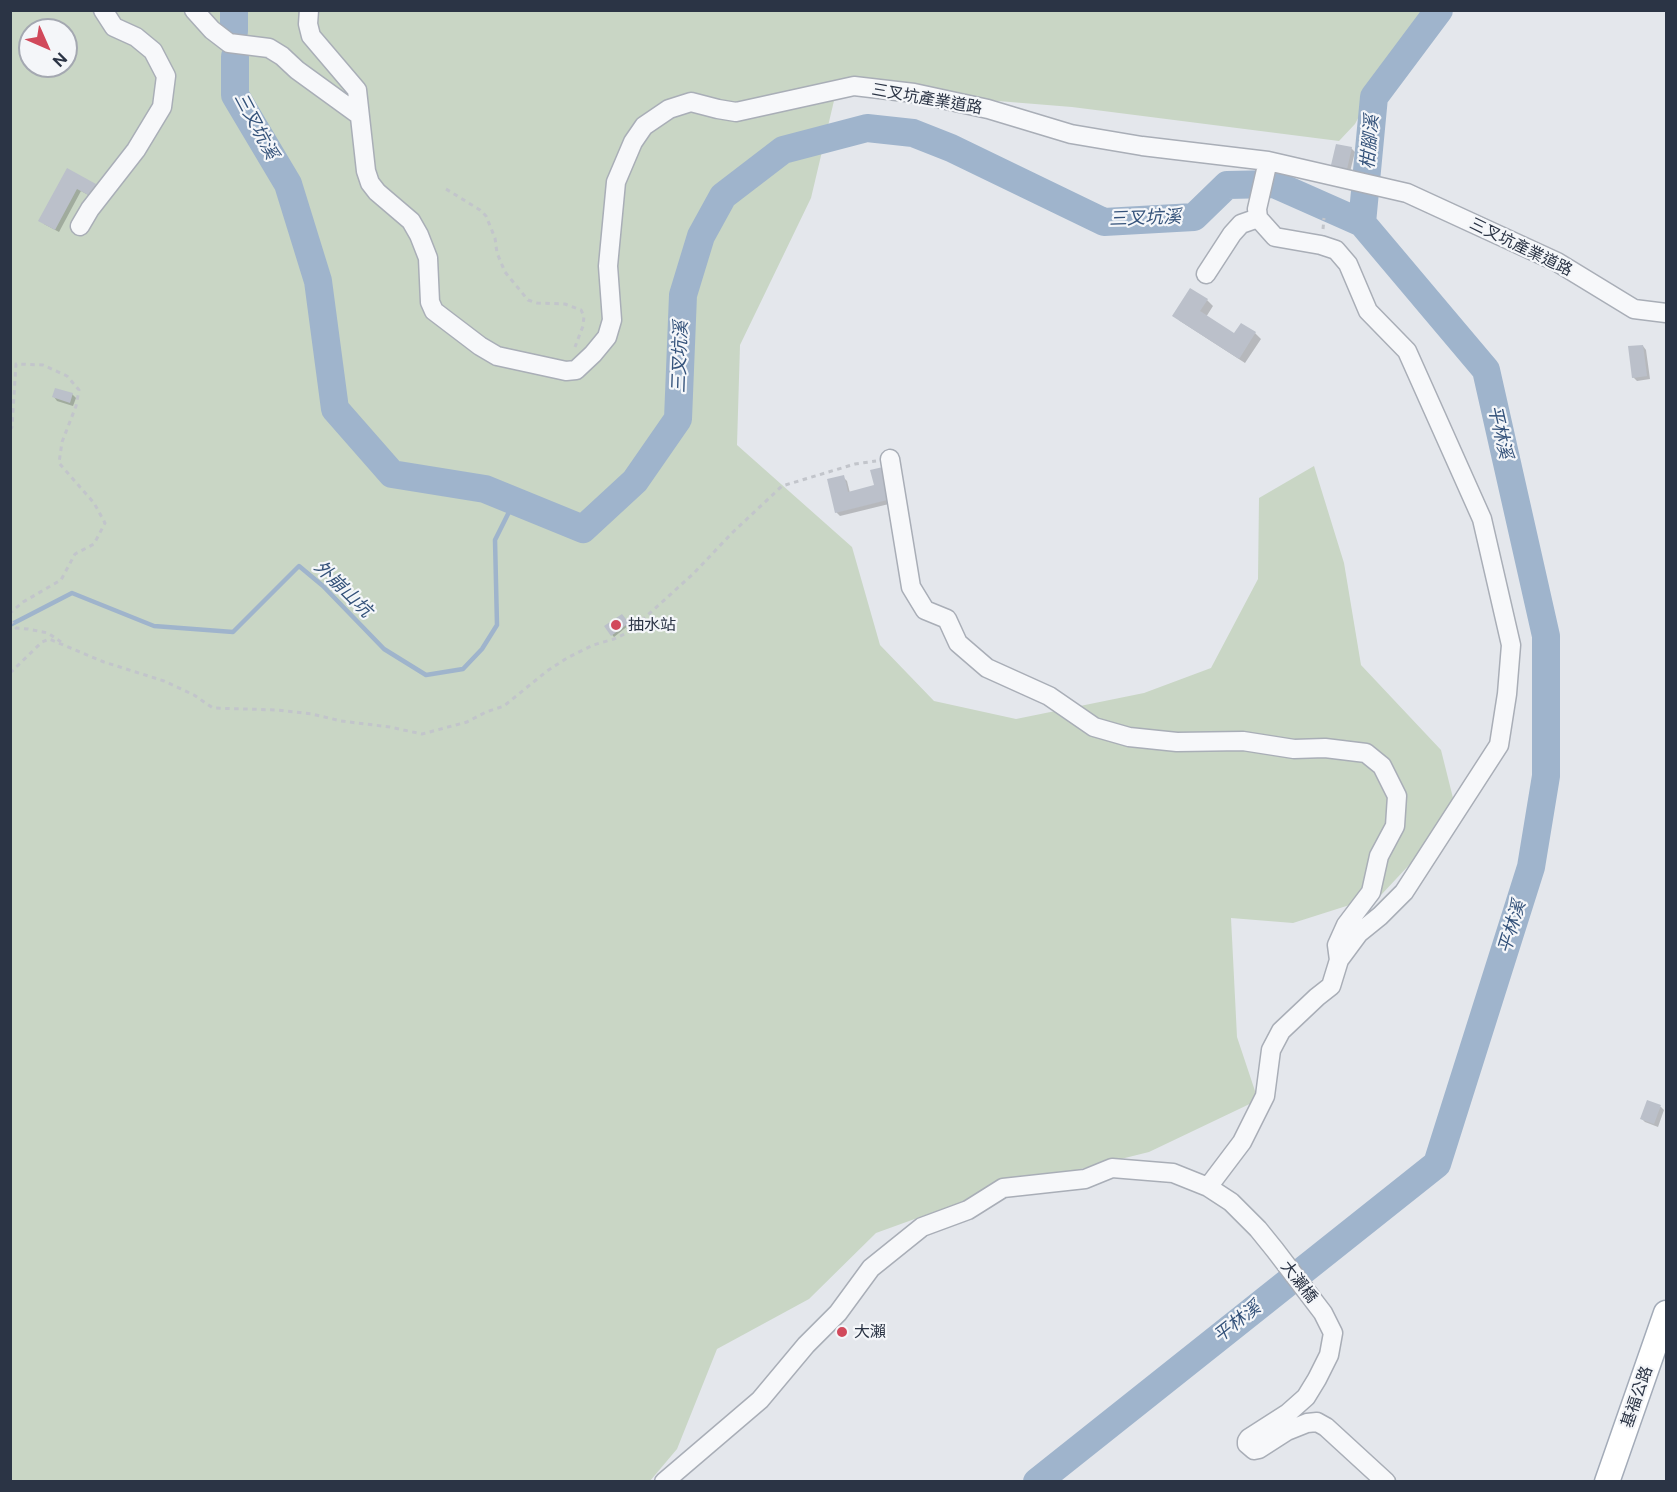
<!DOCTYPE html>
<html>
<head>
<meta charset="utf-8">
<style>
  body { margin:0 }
  #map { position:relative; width:1677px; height:1492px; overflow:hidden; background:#e4e7ec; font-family:"Public Sans",sans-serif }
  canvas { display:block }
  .frame { position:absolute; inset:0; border:12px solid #2b3445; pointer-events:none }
  .north { position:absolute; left:18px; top:18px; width:60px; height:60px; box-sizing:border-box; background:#f4f6f9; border:2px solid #a4a8b1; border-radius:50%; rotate:135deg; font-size:16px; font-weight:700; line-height:24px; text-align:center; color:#2b3445 }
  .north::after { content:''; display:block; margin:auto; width:21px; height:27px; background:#d1495b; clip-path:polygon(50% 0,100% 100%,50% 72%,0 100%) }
</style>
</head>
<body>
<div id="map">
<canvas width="1677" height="1492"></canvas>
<div class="frame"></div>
<div class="north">N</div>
</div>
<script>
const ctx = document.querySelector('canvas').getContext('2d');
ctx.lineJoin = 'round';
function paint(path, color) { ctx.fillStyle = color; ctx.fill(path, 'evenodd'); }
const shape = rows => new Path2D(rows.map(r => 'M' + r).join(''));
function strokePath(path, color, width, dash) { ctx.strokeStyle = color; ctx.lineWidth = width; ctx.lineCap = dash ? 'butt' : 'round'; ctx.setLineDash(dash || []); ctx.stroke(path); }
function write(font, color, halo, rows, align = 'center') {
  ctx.font = font + ' "Public Sans","Noto Sans TC",sans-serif'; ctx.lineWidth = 4.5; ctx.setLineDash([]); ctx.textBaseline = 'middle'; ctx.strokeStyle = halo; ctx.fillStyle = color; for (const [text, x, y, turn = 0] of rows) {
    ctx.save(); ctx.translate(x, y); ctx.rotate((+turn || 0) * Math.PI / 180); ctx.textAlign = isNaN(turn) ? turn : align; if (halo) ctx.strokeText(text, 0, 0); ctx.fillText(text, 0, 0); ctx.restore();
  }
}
paint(shape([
  [10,11,1429,11,1384,69,1355,124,1339,141,1072,107,837,88,811,198,740,345,737,445,852,547,880,645,934,701,1016,719,1144,693,1211,668,1258,579,1259,498,1314,466,1344,563,1361,665,1441,750,1457,814,1381,895,1293,923,1231,918,1237,1037,1258,1100,1149,1152,992,1191,876,1233,809,1299,717,1349,677,1449,650,1481,11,1481],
  [30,30,66,30,66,66,30,66]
]), '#c9d6c5');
paint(shape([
  [1351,148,1355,152,1350,172,1336,169,1333,165],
  [68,170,95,186,99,189,94,198,81,191,59,232,44,224],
  [1207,300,1213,306,1206,317,1234,335,1255,333,1261,339,1245,363,1180,321,1174,315],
  [1643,346,1646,350,1650,379,1637,381,1633,377],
  [72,394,76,398,73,406,57,401,54,397],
  [843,477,847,481,850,493,876,487,893,503,840,516,836,512],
  [621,616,629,625,614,637,606,627],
  [1648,1102,1661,1107,1664,1110,1658,1127,1645,1122,1642,1119]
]), '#0003');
strokePath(shape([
  [10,625,72,593,154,626,233,632,299,566,323,586,384,649,426,675,463,669,482,649,497,625,495,540,514,502]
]), '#9fb4cc', 4.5);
strokePath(shape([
  [234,10,234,31],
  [235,57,235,95,288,184,318,281,335,409,392,474,485,489,583,529,635,481,678,419,683,295,701,236,723,196,783,150,867,128,913,133,951,148,1104,222,1194,217,1227,185,1274,184,1362,223,1486,370,1546,636,1546,776,1531,867,1437,1164,1037,1482],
  [1362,223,1374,97,1439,10]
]), '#9fb4cc', 28);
paint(shape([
  [1336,144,1352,147,1347,169,1331,165],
  [67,168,96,184,90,196,77,189,55,230,38,221],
  [1190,288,1208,299,1200,311,1234,333,1241,323,1256,332,1239,359,1172,316],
  [1643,345,1647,376,1632,378,1628,346],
  [55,388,73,393,70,403,52,397],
  [883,467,891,499,835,513,827,479,844,475,848,492,874,485,870,470],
  [622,614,629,623,611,636,604,626],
  [1647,1100,1661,1105,1654,1124,1640,1119]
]), '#bbc0ca');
const minor = shape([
  [194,10,212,30,229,43,269,48,282,56,297,70,359,115],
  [309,10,308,24,311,36,357,90,366,171,370,183,377,192,411,221,419,235,428,258,430,302,434,311,480,346,497,356,566,371,576,370,593,354,607,337,612,320,608,266,616,182,633,142,644,126,669,109,691,102,718,109,736,112,854,86,914,93,988,109,1071,134,1142,146,1268,161,1407,193,1557,262,1634,309,1666,313],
  [80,226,90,209,136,150,162,107,166,76,153,51,136,37,114,27,103,10],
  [1206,274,1232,234,1241,224,1258,218],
  [890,459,911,587,925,610,947,619,958,643,987,668,1049,696,1094,727,1129,737,1177,742,1243,741,1294,749,1325,748,1366,753,1382,766,1397,796,1395,826,1379,856,1371,892,1346,925,1337,945,1339,960],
  [1208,1187,1242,1142,1265,1096,1271,1050,1281,1031,1317,997,1331,986,1339,960,1359,933,1380,916,1404,892,1499,745,1507,694,1511,645,1482,519,1407,351,1368,311,1348,264,1336,250,1321,245,1275,237,1258,218,1257,209,1268,161],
  [664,1482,760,1400,806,1345,838,1313,871,1268,922,1227,968,1210,1003,1188,1085,1179,1112,1168,1173,1173,1208,1187,1231,1202,1258,1229,1275,1250,1323,1313,1333,1333,1329,1355,1317,1379,1306,1397,1288,1413,1249,1438,1247,1441,1247,1444,1254,1450,1259,1449,1287,1431,1307,1423,1317,1422,1326,1427,1386,1482]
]);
const major = shape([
  [1607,1482,1666,1313]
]);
strokePath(minor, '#a9aeb7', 21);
strokePath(major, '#a3abb8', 27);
strokePath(shape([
  [446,189,480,210,486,216,495,238,497,253,505,272,528,300,537,303,565,304,581,310,584,316,583,326,575,347],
  [1323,229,1324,218],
  [10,430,12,427,16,364,43,365,67,376,79,390,76,406,62,442,59,463,94,503,105,523,94,544,75,554,61,580,23,602,10,613],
  [10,620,16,628,28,629,48,633,61,642],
  [10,673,42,642,49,639,104,662,164,681,194,695,213,708,277,710,312,714,341,721,390,727,422,734,467,722,486,712,504,706,547,671,567,658,593,645,614,639,629,632,693,574,732,533,782,486,855,464,876,461]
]), '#c2c5cb', 3, [4.5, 4.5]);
strokePath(minor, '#f7f8fa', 18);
strokePath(major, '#fff', 24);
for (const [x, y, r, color] of [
  [616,625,6,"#d1495b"],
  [842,1332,6,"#d1495b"]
]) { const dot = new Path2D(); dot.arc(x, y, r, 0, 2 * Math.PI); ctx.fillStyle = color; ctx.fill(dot); strokePath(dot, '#f4f6f9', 2); }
write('16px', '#2b3445', '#f4f6f9', [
  ["三叉坑產業道路",927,99,10],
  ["三叉坑產業道路",1521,247,26],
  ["大瀨橋",1299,1282,52],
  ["基福公路",1637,1397,-71]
]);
write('16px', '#2b3445', '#f4f6f9', [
  ["抽水站",628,625],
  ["大瀨",854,1332]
], 'left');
write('italic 18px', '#34527a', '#f4f6f9', [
  ["三叉坑溪",256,126,62],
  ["柑腳溪",1370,142,-85],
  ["三叉坑溪",1145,218,-2],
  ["三叉坑溪",680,357,-88],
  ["平林溪",1500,432,77],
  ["外崩山坑",343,589,44],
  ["平林溪",1512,927,-73],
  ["平林溪",1237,1322,-38]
]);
</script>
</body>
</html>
